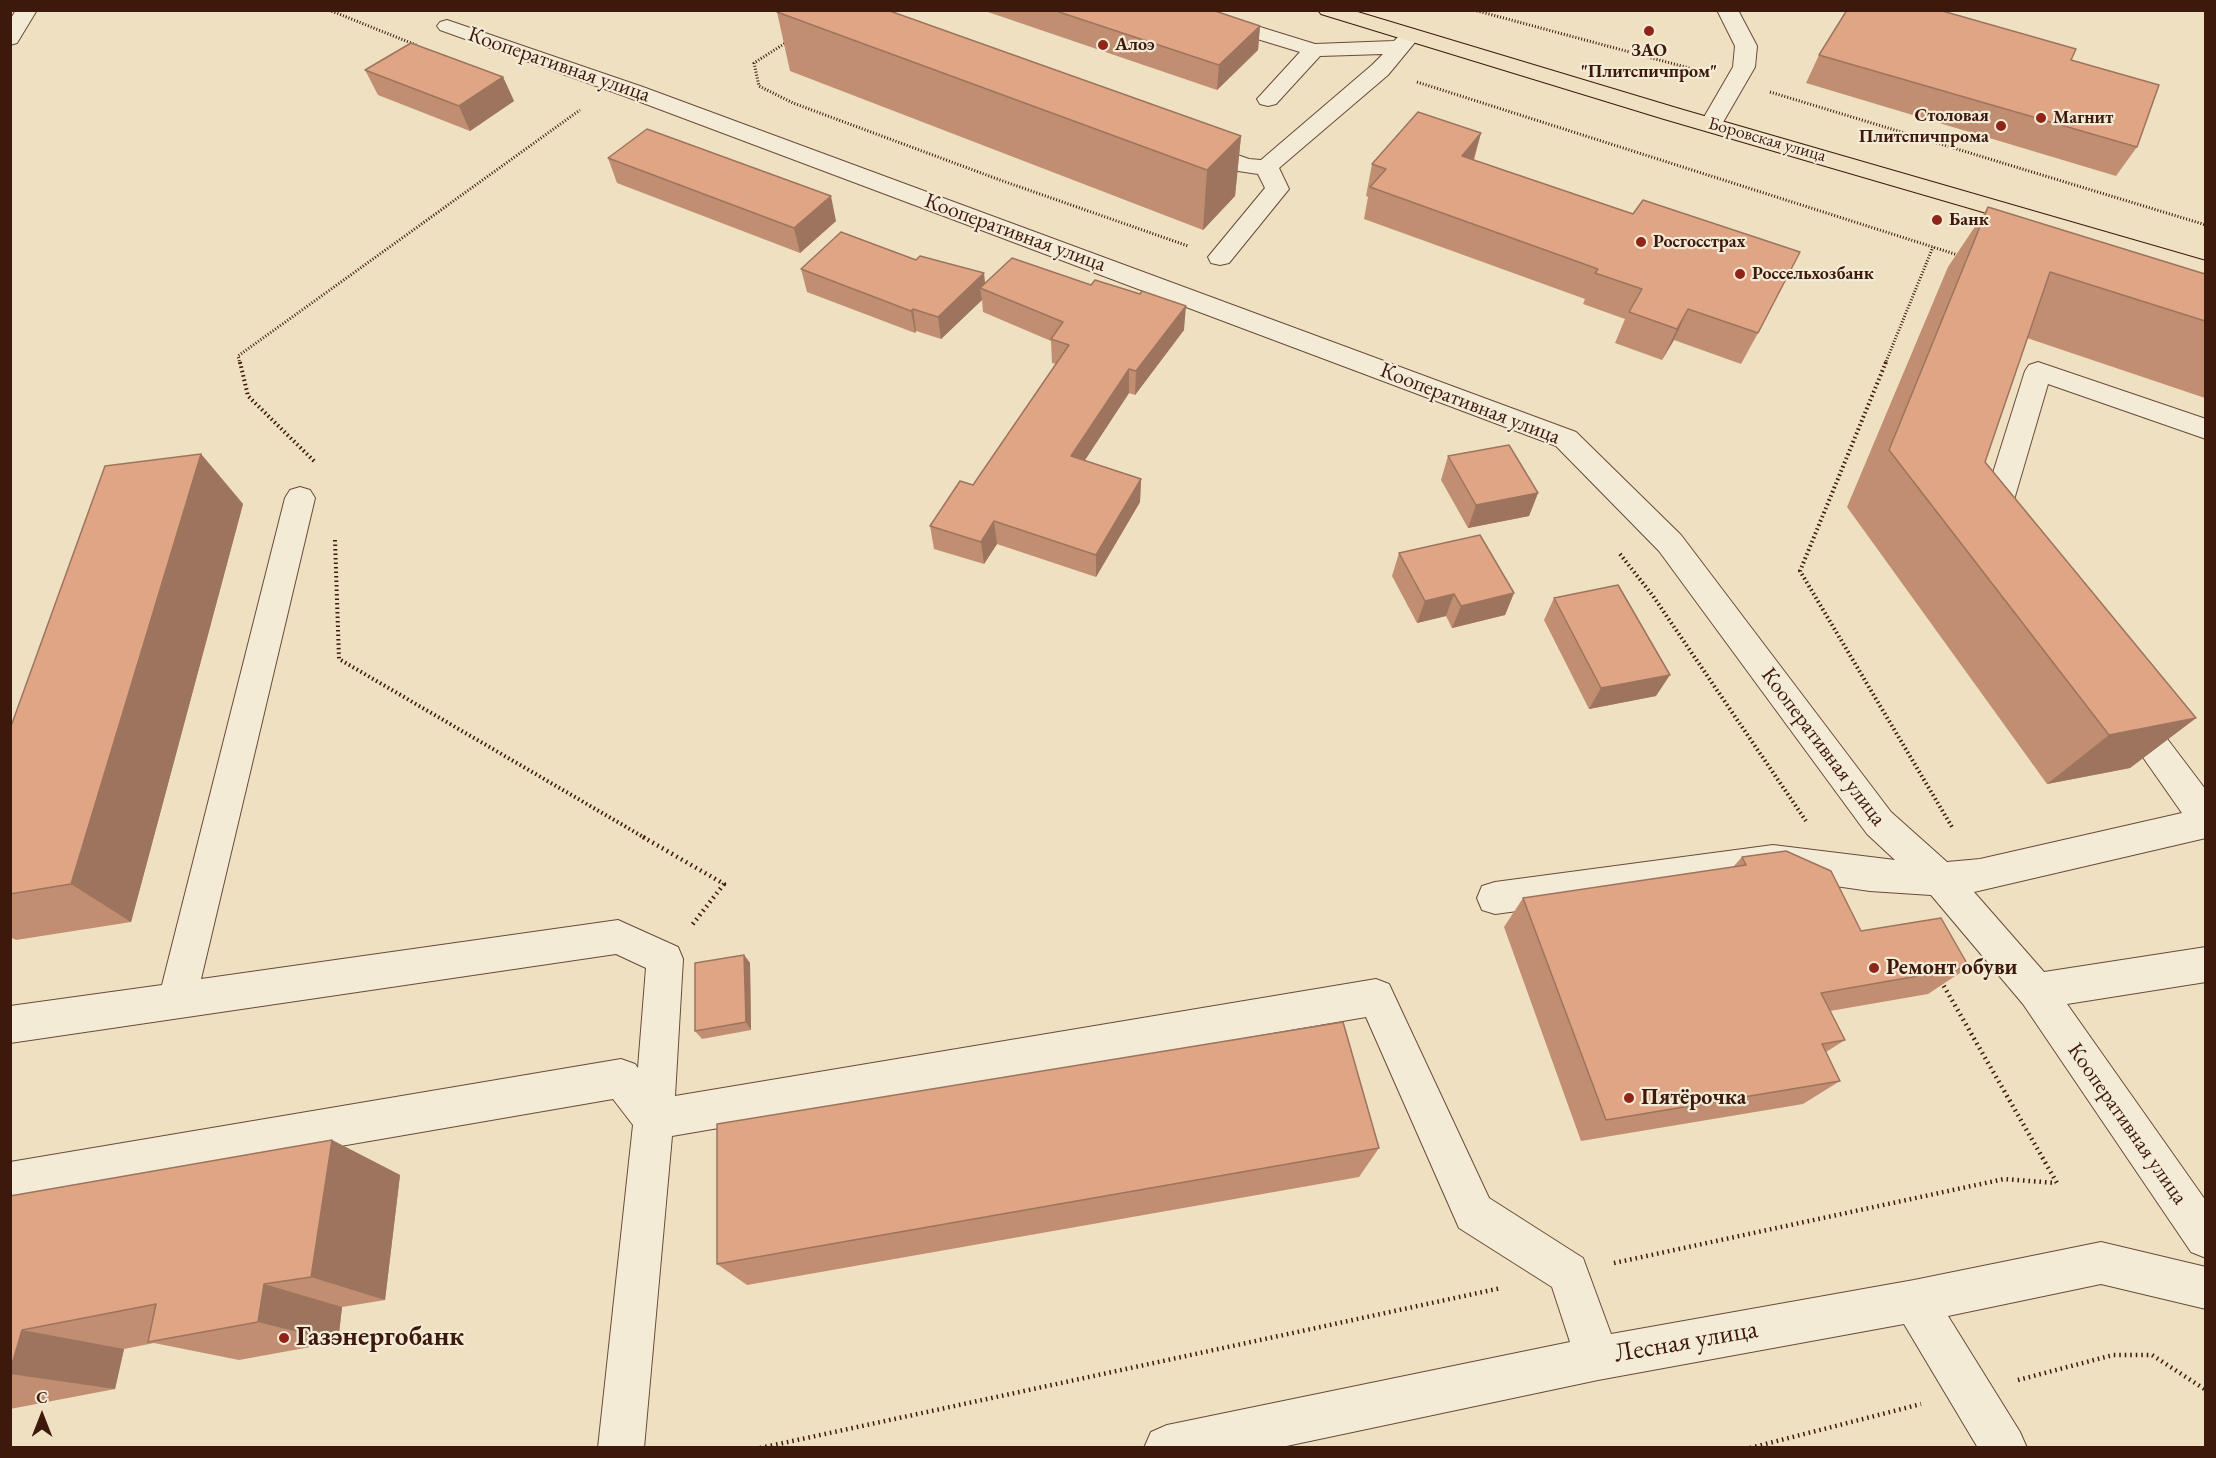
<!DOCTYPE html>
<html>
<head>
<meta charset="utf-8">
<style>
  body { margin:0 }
  #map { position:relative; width:2216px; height:1458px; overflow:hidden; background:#eee0c1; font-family:"EB Garamond",serif }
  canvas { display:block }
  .frame { position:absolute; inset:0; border:12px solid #3d190c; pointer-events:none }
  .north { position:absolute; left:12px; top:1386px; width:60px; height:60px; -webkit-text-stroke:4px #f4ebd7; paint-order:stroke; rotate:0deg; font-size:16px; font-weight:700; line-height:24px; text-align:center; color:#3d190c }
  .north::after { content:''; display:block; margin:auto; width:21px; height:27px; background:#3d190c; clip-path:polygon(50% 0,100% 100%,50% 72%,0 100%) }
</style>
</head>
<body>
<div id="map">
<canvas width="2216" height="1458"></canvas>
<div class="frame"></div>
<div class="north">С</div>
</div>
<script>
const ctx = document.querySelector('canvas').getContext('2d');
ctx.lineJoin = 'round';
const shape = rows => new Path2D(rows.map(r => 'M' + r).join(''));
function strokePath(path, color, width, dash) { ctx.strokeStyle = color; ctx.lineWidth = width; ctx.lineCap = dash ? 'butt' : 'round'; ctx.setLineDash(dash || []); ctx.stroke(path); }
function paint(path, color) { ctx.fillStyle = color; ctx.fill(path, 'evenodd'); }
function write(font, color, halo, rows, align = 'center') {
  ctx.font = font + ' "EB Garamond",serif'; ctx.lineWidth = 4.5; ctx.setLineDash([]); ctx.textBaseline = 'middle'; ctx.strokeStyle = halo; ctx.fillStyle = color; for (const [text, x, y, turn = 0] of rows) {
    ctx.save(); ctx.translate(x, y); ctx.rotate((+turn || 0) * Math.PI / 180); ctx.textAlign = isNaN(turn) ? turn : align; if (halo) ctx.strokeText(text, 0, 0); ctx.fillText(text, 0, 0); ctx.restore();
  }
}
const minor = shape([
  [16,10,37,10,17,43,10,45,10,20,16,10],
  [1172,10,1205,10,1315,44,1394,41,1404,31,1411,29,1418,31,1421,35,1388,75,1279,168,1289,189,1229,263,1220,265,1211,263,1208,257,1265,188,1258,174,1238,171,1189,153,1186,148,1189,143,1197,141,1249,159,1261,160,1372,65,1383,54,1320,56,1276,104,1268,106,1260,104,1257,99,1300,52,1175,14,1172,10],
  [1717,10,1738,10,1757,46,1755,67,1722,124,1719,129,1711,131,1703,129,1700,124,1733,67,1735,46,1717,10],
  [447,20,643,87,1576,432,1681,535,1891,812,1947,862,1980,859,2182,813,2112,713,2116,703,2128,699,2140,703,2206,790,2206,838,1974,892,2044,972,2206,947,2206,982,2067,1004,2206,1201,2206,1258,2191,1252,2023,1004,1931,895,1870,891,1773,877,1495,914,1482,910,1477,898,1482,886,1495,882,1773,845,1895,860,1867,834,1659,551,1556,446,627,97,440,30,437,26,440,22,447,20],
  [2038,362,2206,419,2206,439,2048,384,2006,527,2001,535,1991,538,1981,535,1976,527,2025,371,2029,365,2038,362],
  [300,487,310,490,315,498,201,979,618,920,678,947,683,959,675,1096,1376,979,1389,984,1489,1198,1583,1258,1611,1334,1914,1280,2101,1242,2206,1267,2206,1309,2101,1284,1948,1316,2020,1432,2027,1448,1978,1448,1904,1324,1598,1380,1277,1448,1144,1448,1151,1432,1167,1425,1570,1342,1552,1287,1459,1228,1366,1017,672,1136,644,1448,598,1448,633,1125,613,1099,10,1203,10,1162,621,1059,635,1064,638,1068,646,968,616,954,10,1043,10,1006,162,985,285,498,290,490,300,487]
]);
const major = shape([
  [1318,10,1351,10,1680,109,2206,261,2206,277,1664,119,1321,14,1318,10]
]);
strokePath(minor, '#694b39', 2);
strokePath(major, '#3d190c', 2);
strokePath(shape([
  [329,10,416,45],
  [1474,10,1700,71],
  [787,42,754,63,759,86,793,103,1000,180,1188,246],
  [1417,82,1961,256],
  [1770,92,2206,225],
  [240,364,238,356,580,110],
  [1885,364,1933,247]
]), '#3d190c', 3, [1, 2]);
strokePath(shape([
  [240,362,248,396,315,462],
  [1886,362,1800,571,1952,827],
  [335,540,339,659,645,838],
  [1620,554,1653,596,1806,821]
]), '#3d190c', 4, [1.5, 3]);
strokePath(shape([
  [643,837,724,884,692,925],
  [1941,981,2057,1183],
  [1614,1263,2004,1179,2056,1183],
  [2018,1380,2113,1355,2152,1355,2206,1390],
  [760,1448,1501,1288],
  [1750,1448,1921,1404]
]), '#3d190c', 4.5, [1.5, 4]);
paint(minor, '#f4ebd7');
paint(major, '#eee0c1');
paint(shape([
  [982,10,1212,10,1260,26,1258,50,1217,90],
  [777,12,1241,136,1235,196,1203,230,790,71],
  [1819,55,2071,60,2137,147,2116,176,1806,83],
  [365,70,503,77,514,101,470,131,378,95],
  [1481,133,1474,160,1758,333,1741,364,1674,340,1662,360,1615,343,1625,319,1583,304,1585,299,1364,219,1368,197,1366,196,1372,164],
  [608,158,836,221,800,253,617,183],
  [1988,207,2205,274,2205,398,2027,338,1985,462,2196,718,2130,768,2047,784,1847,507,1948,267],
  [916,260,985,284,1184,330,1135,395,1129,393,1084,461,1141,479,1140,502,1096,577,997,544,984,564,934,549,930,526,973,485,1056,364,1052,363,1051,341,983,312,982,300,941,339,916,331,915,333,807,292,801,269],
  [201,454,243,504,131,922,16,940,10,937,10,729],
  [1448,456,1538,493,1529,516,1468,528,1441,480],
  [1399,553,1514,593,1505,615,1452,628,1446,616,1417,623,1392,576],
  [1554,598,1656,696,1589,709,1544,620],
  [1742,857,1861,931,1969,967,1928,994,1830,1011,1845,1040,1826,1052,1840,1081,1803,1104,1581,1141,1504,927,1523,898,1733,867],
  [744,955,750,963,751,1030,702,1039,695,1031],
  [332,1140,400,1175,385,1300,342,1307,338,1342,239,1360,154,1343,124,1349,115,1389,10,1409,10,1196],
  [1379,1148,1359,1177,747,1285,717,1264]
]), '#c18e72');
paint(shape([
  [1260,26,1258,50,1217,90,1219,65],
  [503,77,514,101,470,131,459,106],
  [1481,133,1472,164,1462,156],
  [1241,136,1235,196,1203,230,1207,170],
  [831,196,836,221,800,253,794,228],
  [984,273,986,291,980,288,982,300,941,339,938,317],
  [1186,306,1184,330,1135,395,1136,371],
  [913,309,916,331,915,333,911,311],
  [1688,309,1674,340,1662,360,1677,329],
  [1129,369,1129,393,1072,480,1071,456],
  [201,454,243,504,131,922,71,884],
  [1141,479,1140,502,1096,577,1096,555],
  [1538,493,1529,516,1468,528,1476,505],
  [994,521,997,544,984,564,981,542],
  [1514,593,1505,615,1452,628,1461,606],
  [1454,594,1446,616,1417,623,1425,601],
  [1670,675,1656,696,1589,709,1601,688],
  [2196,718,2130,768,2047,784,2109,735],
  [744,955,750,963,751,1030,746,1022],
  [332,1140,400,1175,385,1300,311,1277],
  [264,1284,342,1307,338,1342,258,1322],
  [22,1330,124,1349,115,1389,10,1374,10,1371]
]), '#9d745d');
const building = shape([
  [779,10,887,10,1241,136,1207,170,777,12,779,10],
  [1053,10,1212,10,1260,26,1219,65,1053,10],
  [1847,10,1939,10,2076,49,2071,60,2159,85,2137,147,1819,55,1847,10],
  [411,43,503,77,459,106,365,70,411,43],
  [1418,112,1481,133,1462,156,1633,214,1643,200,1800,252,1758,333,1688,309,1677,329,1629,312,1642,289,1595,273,1598,269,1370,187,1386,169,1372,164,1418,112],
  [647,129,831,196,794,228,608,158,647,129],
  [1988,207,2205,274,2205,321,2050,272,1985,462,2196,718,2109,735,1889,450,1988,207],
  [841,232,916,260,920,256,984,273,938,317,913,309,911,311,801,269,841,232],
  [1012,258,1091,285,1095,280,1140,294,1142,291,1186,306,1136,371,1129,369,1071,456,1141,479,1096,555,994,521,981,542,930,526,960,481,973,485,1069,345,1051,339,1063,322,980,288,1012,258],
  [1509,445,1538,493,1476,505,1448,456,1509,445],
  [201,454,71,884,10,894,10,729,105,466,201,454],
  [1480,535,1514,593,1461,606,1454,594,1425,601,1399,553,1480,535],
  [1618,585,1670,675,1601,688,1554,598,1618,585],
  [1786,851,1831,871,1861,931,1941,918,1969,967,1821,993,1845,1040,1822,1044,1840,1081,1606,1120,1523,898,1746,865,1742,857,1786,851],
  [744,955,746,1022,695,1031,695,963,744,955],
  [1343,1022,1379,1148,717,1264,717,1124,1343,1022],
  [332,1140,311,1277,264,1284,258,1322,148,1342,156,1304,22,1330,10,1371,10,1196,332,1140]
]);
paint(building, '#e0a585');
strokePath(building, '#9d745d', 1.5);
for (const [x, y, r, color] of [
  [1649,31,6,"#8f2418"],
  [1103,45,6,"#8f2418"],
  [2041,118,6,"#8f2418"],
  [2001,126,6,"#8f2418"],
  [1937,220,6,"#8f2418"],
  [1641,242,6,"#8f2418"],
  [1740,274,6,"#8f2418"],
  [1874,968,6,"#8f2418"],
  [1629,1098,6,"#8f2418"],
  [284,1338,6,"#8f2418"]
]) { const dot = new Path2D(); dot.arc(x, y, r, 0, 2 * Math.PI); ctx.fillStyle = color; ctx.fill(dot); strokePath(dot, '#f4ebd7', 2); }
write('bold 18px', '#3d190c', '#f4ebd7', [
  ["Алоэ",1115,45],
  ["ЗАО",1649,51,"center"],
  ["\"Плитспичпром\"",1649,72,"center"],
  ["Столовая",1989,116,"right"],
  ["Плитспичпрома",1989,137,"right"],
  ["Магнит",2053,118],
  ["Банк",1949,220],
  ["Росгосстрах",1653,242],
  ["Россельхозбанк",1752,274]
], 'left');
write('18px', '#3d190c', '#f4ebd7', [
  ["Боровская улица",1767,140,16]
]);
write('22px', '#3d190c', '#f4ebd7', [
  ["Кооперативная улица",559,65,19],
  ["Кооперативная улица",1015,233,20],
  ["Кооперативная улица",1470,404,21],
  ["Кооперативная улица",1823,747,53],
  ["Кооперативная улица",2127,1124,55]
]);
write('bold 22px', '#3d190c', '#f4ebd7', [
  ["Ремонт обуви",1886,968],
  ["Пятёрочка",1641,1098]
], 'left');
write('bold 27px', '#3d190c', '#f4ebd7', [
  ["Газэнергобанк",296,1338]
], 'left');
write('27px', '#3d190c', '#f4ebd7', [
  ["Лесная улица",1686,1342,-10]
]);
</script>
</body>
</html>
